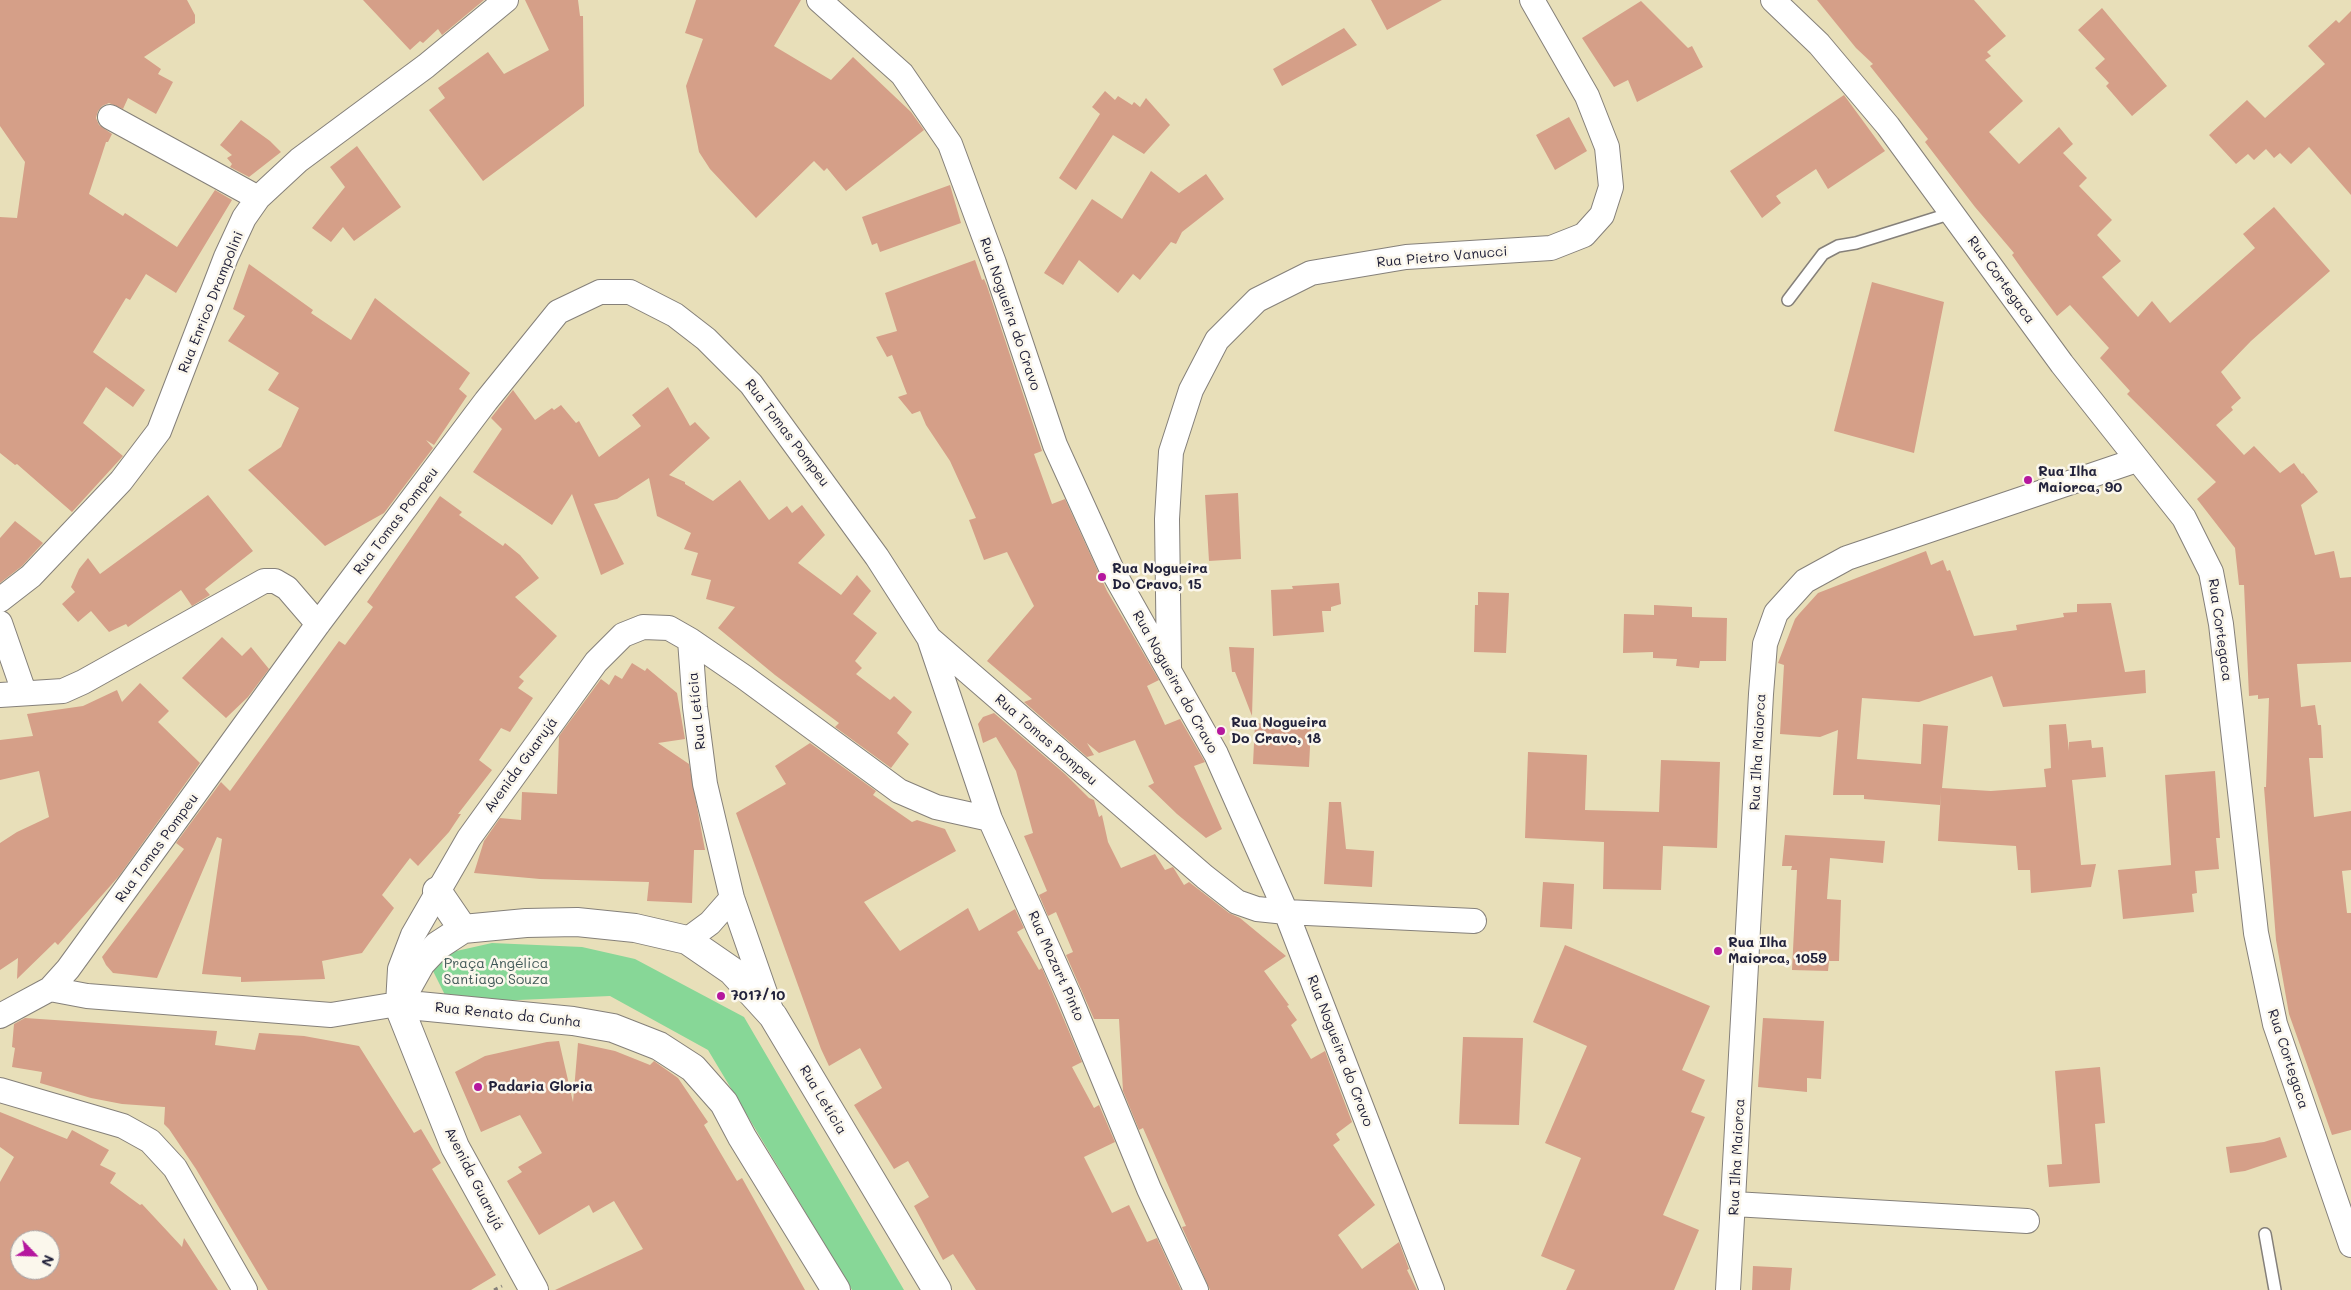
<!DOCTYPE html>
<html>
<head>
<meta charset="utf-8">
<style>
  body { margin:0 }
  #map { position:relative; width:2351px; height:1290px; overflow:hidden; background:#e8dfb9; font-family:Mali,sans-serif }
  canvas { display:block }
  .north { position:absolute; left:10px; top:1230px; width:50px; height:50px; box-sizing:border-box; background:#fbf7ec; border:1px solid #a4a2a5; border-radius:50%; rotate:114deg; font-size:14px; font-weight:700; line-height:20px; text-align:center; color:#22223b }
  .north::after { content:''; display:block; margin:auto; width:18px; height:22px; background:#b5179e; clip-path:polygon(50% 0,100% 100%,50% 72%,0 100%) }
</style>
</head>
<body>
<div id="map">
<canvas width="2351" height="1290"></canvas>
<div class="north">N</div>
</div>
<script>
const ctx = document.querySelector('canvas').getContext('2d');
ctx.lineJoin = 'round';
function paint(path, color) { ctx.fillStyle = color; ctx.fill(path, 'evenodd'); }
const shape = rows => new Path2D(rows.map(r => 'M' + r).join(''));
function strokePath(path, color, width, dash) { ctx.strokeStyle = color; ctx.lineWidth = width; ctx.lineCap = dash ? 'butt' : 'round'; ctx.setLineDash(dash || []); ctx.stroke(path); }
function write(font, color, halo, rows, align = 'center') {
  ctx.font = font + ' Mali,sans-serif'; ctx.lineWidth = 5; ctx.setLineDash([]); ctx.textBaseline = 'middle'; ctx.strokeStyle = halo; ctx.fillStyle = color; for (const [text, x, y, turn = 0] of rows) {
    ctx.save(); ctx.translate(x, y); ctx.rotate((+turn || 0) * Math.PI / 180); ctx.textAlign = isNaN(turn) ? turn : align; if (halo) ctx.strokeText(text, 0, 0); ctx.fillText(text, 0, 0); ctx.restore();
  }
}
paint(shape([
  [492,943,582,947,635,959,744,1017,904,1290,852,1290,708,1050,610,996,449,1003,433,971,443,954]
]), '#87d797');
paint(shape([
  [0,0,187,0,195,15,195,23,144,57,161,69,158,74,173,82,156,114,128,98,123,109,109,103,102,106,98,111,96,118,99,125,112,134,108,142,106,142,89,194,123,216,125,213,177,247,215,190,232,200,176,293,146,274,130,300,126,298,93,352,145,390,133,407,106,387,83,423,123,456,72,512,17,464,15,465,0,453,0,217,17,218,25,162,0,126],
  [363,0,484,0,442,35,438,29,423,43,420,41,410,50],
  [525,0,578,0,580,16,583,16,584,106,483,181,429,110,445,98,438,88,488,52,504,74,549,50],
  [696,0,801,0,774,46,831,80,853,57,911,112,924,130,846,191,827,168,824,171,814,161,756,218,710,169,699,152,686,86,703,39,685,33],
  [1371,0,1442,0,1387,30],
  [1817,0,1974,0,2006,36,1987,52,1991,56,1985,60,2023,101,1989,132,2019,164,2059,127,2073,144,2063,153,2087,178,2079,186,2112,220,2097,235,2121,261,2102,277,2138,317,2152,301,2170,323,2255,248,2243,234,2274,207,2330,271,2251,341,2221,372,2241,398,2231,407,2233,410,2216,425,2244,455,2254,446,2280,473,2294,463,2302,474,2303,473,2318,492,2301,505,2315,555,2334,551,2340,578,2351,577,2351,662,2297,664,2301,707,2315,705,2318,725,2321,725,2323,758,2309,758,2314,817,2351,811,2351,870,2342,871,2347,913,2351,913,2351,1130,2332,1135,2289,1014,2276,940,2264,787,2266,787,2269,698,2258,699,2258,695,2249,696,2244,585,2239,585,2235,548,2197,499,2216,482,2127,394,2130,391,2100,358,2109,348,2070,305,2057,316,2024,272,2012,255,2014,253,1975,207,1925,142,1928,139,1870,66,1873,64,1856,48],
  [1641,1,1688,48,1692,46,1703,67,1637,102,1628,80,1614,87,1582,38],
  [2102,8,2167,86,2132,116,2106,86,2109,83,2095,68,2105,59,2078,30],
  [2351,11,2351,195,2309,147,2291,164,2280,153,2274,158,2266,149,2254,160,2248,154,2236,164,2209,135,2247,100,2265,118,2325,64,2308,46,2336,20,2339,23],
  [1344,28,1357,45,1282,86,1273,69],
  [1105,91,1115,100,1118,96,1132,105,1134,102,1140,107,1146,98,1170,125,1144,154,1113,135,1076,190,1059,178,1100,114,1092,107],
  [1844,95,1885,151,1828,189,1816,169,1776,196,1781,203,1762,218,1730,171],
  [1569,117,1587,151,1555,170,1536,135],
  [241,120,270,141,281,152,249,177,230,167,232,164,227,158,232,155,220,145],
  [357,146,401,207,354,241,343,227,331,242,312,228,345,187,330,167],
  [1151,171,1179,193,1206,174,1224,199,1182,232,1176,244,1171,242,1140,280,1133,274,1118,293,1079,260,1063,285,1044,273,1092,199,1122,219],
  [950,185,961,223,880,252,877,243,872,245,862,217],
  [975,260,982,280,984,279,987,286,1042,451,1034,454,1052,504,1065,499,1107,591,1159,680,1147,686,1165,725,1180,719,1205,762,1194,766,1222,829,1206,838,1177,814,1148,786,1154,783,1135,740,1099,753,1087,743,1094,755,1087,757,1024,702,1032,699,987,661,1034,606,1007,552,984,560,969,520,976,518,950,461,926,425,920,411,912,414,898,397,907,394,892,355,887,357,876,337,897,331,885,293],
  [249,264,313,310,311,313,351,340,375,298,470,373,459,389,467,396,434,445,426,440,433,448,384,513,325,546,248,470,281,447,299,408,268,390,279,373,228,341,245,316,233,309],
  [1872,282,1944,302,1914,453,1834,431],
  [668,387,690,426,695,422,710,438,669,475,685,482,685,484,713,501,740,480,769,520,787,506,792,513,802,505,825,535,798,563,841,595,857,575,871,591,853,614,877,633,855,661,862,668,856,674,890,700,894,696,912,712,897,733,909,744,891,768,835,727,839,723,775,675,718,628,735,607,706,599,711,580,691,575,698,553,684,549,691,533,657,516,649,478,617,499,594,504,624,564,601,575,572,494,552,525,473,472,502,429,491,418,513,390,535,420,552,408,554,410,561,405,576,423,579,421,599,457,641,426,632,415],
  [1238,493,1241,559,1209,561,1205,495],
  [208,495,253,551,205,589,210,595,192,606,181,590,128,627,126,624,109,632,91,611,78,622,62,604,75,592,71,587,79,569,88,558,100,574],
  [440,496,462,512,459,515,503,546,505,543,520,555,539,578,515,597,557,636,519,677,524,681,518,688,533,698,510,732,501,728,479,760,492,770,458,814,461,814,449,832,418,866,410,858,382,895,394,908,362,953,322,961,325,979,241,982,241,977,202,974,222,839,217,837,157,978,113,973,106,965,102,957,184,849,176,843,221,782,230,791,339,641,345,645,373,607,367,602],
  [15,521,43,543,22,566,0,583,0,538],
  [1926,551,1931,565,1943,560,1947,571,1950,570,1974,636,2017,630,2016,625,2064,617,2063,613,2077,612,2077,604,2111,603,2125,672,2145,670,2146,693,2003,707,1992,676,1919,702,1862,698,1857,759,1921,764,1923,724,1948,726,1942,788,1991,791,2046,787,2044,769,2051,768,2049,725,2066,724,2069,751,2069,742,2091,740,2092,748,2103,747,2106,777,2072,780,2081,865,2096,864,2091,887,2031,893,2030,870,2018,870,2016,846,1938,841,1941,792,1940,805,1864,799,1864,795,1833,795,1838,730,1820,737,1780,734,1784,665,1778,663,1795,619,1799,614,1818,593],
  [1339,583,1341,604,1331,607,1331,611,1322,611,1324,632,1273,636,1271,590,1293,589,1292,586],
  [1478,592,1509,593,1506,653,1474,652,1475,605,1478,605],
  [1654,605,1692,607,1692,617,1727,618,1726,661,1700,661,1699,668,1676,666,1677,659,1653,658,1653,652,1623,653,1624,614,1654,615],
  [222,637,242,656,251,647,269,669,248,697,226,718,182,678],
  [1229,647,1254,648,1252,716,1235,672,1232,672],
  [632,663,645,671,647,668,677,693,685,739,658,743,689,764,705,850,694,850,692,903,647,901,649,882,540,879,474,873,484,841,500,818,521,820,522,792,557,794,559,736,601,679,609,685,615,675,622,679],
  [140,683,169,711,158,722,200,763,119,876,58,945,55,942,17,979,18,958,0,970,0,843,17,832,49,817,39,771,0,780,0,740,33,736,27,714,83,706,117,690,122,702],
  [994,713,1065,774,1089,798,1094,800,1099,817,1102,815,1108,842,1121,868,1155,854,1165,870,1173,867,1184,885,1189,882,1229,913,1240,918,1286,956,1264,971,1289,1005,1287,1006,1297,1020,1291,1025,1311,1059,1325,1051,1352,1122,1336,1134,1340,1140,1333,1145,1375,1205,1338,1235,1362,1269,1399,1242,1409,1269,1407,1270,1417,1290,1210,1290,1182,1227,1186,1226,1143,1128,1139,1130,1123,1091,1119,1019,1094,1019,1066,955,1073,952,1056,912,1048,916,1039,895,1047,891,1024,836,1033,833,1016,771,996,737,983,743,978,724,983,717],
  [1255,723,1311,727,1309,767,1253,764],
  [810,743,876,791,873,795,912,822,917,820,945,829,956,851,864,902,900,951,968,908,979,931,1015,909,1024,928,1017,932,1039,970,1042,968,1082,1062,1072,1067,1094,1108,1099,1105,1115,1142,1084,1157,1112,1213,1129,1205,1147,1242,1157,1238,1181,1290,976,1290,953,1254,943,1260,914,1206,929,1197,908,1161,894,1169,854,1105,882,1088,860,1048,829,1066,821,1049,736,813,786,784,775,766],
  [1528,752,1587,755,1585,810,1659,812,1661,760,1720,762,1717,848,1663,846,1661,890,1603,889,1604,842,1525,838],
  [2215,771,2220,838,2216,838,2219,869,2195,871,2197,893,2192,894,2194,912,2123,919,2118,870,2171,865,2165,775],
  [1329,802,1341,802,1346,849,1374,851,1372,887,1324,884],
  [1785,835,1885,841,1883,863,1830,858,1827,899,1841,900,1839,961,1829,961,1828,971,1792,970,1797,870,1791,870,1792,866,1782,866],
  [1543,882,1574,884,1572,929,1540,927],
  [1565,945,1710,1006,1682,1070,1705,1080,1691,1112,1705,1117,1663,1215,1699,1230,1674,1290,1566,1290,1575,1270,1541,1256,1581,1158,1545,1143,1587,1046,1533,1022],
  [25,1018,217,1031,215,1045,255,1050,259,1033,304,1036,359,1046,414,1133,421,1129,441,1163,432,1169,496,1275,471,1290,268,1290,196,1169,169,1129,164,1124,165,1107,122,1104,91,1098,40,1083,42,1072,12,1067,15,1048,12,1047,14,1024],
  [1763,1018,1824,1021,1821,1079,1807,1078,1807,1092,1758,1087],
  [1463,1037,1523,1038,1519,1125,1459,1124],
  [559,1041,573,1102,578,1043,615,1051,650,1065,654,1061,678,1078,708,1122,704,1125,737,1181,742,1178,805,1290,555,1290,643,1249,614,1201,593,1213,589,1205,539,1235,507,1181,522,1172,518,1167,542,1153,520,1115,481,1132,455,1072,485,1056,547,1042],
  [2100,1067,2105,1123,2095,1124,2100,1183,2049,1187,2047,1165,2062,1164,2055,1071],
  [0,1112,67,1139,72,1130,109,1150,100,1165,116,1173,110,1183,140,1205,142,1204,182,1247,184,1238,218,1290,0,1290,0,1182,14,1157,0,1147],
  [20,1240,50,1240,50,1270,20,1270],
  [2280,1137,2287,1157,2245,1171,2230,1173,2226,1147,2264,1142],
  [1753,1266,1792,1268,1790,1290,1752,1290]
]), '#d59f88');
const service = shape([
  [1788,300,1823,254,1838,246,1856,243,1952,213],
  [2265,1234,2275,1290]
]);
const minor = shape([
  [819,0,902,74,950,144,994,263,1055,445,1111,568,1216,754,1286,912,1432,1290],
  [1773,0,1819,44,1888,126,2062,364,2184,518,2211,572,2221,624,2256,933,2275,1024,2351,1245],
  [110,117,258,198],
  [0,600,31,576,121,481,159,431,226,257,244,218,258,198,299,160,426,66,506,0],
  [0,623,24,692],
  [929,638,990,819,1070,998,1149,1189,1196,1290],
  [690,640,695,707,705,784,732,898,772,1013],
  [1169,667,1167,519,1171,452,1191,390,1217,340,1257,300,1311,273,1406,257,1551,248,1584,235,1602,215,1611,187,1607,147,1587,96,1532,0],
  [0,695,63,691,83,682,264,581,275,581,287,588,318,624],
  [687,940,710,923,732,898],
  [50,989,87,996,331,1015,398,1004,400,969,413,935,469,838,596,662,623,635,643,627,669,628,690,640,744,677,899,791,936,807,990,819],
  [0,1016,50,989,68,969,318,624,486,401,558,312,600,292,630,292,675,315,706,339,751,384,877,557,929,638,1205,877,1237,902,1257,909,1286,912,1474,921],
  [0,1090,123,1126,150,1141,175,1168,245,1290],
  [1734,1204,2027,1221],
  [1728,1290,1761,694,1765,644,1776,613,1805,581,1847,558,2137,460]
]);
const tertiary = shape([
  [437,891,463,929],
  [398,1004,421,963,437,946,463,929,526,923,577,922,635,928,687,940,732,971,773,1016,937,1290],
  [398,1004,573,1021,613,1028,659,1046,693,1068,724,1103,742,1137,836,1290],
  [398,1004,455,1147,534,1290]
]);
strokePath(service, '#85807a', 14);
strokePath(minor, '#85807a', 26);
strokePath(tertiary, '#85807a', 30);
strokePath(shape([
  [494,1290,502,1286]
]), '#85807a', 3, [4, 4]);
strokePath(service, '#fff', 11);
strokePath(minor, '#fff', 24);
strokePath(tertiary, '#fff', 28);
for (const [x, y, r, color] of [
  [2028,480,5,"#b5179e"],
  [1102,577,5,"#b5179e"],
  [1221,731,5,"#b5179e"],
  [1718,951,5,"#b5179e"],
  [721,996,5,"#b5179e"],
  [478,1087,5,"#b5179e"]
]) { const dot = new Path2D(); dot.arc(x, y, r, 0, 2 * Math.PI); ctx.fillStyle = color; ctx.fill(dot); strokePath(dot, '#fbf7ec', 2); }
write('14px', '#22223b', '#fbf7ec', [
  ["Rua Pietro Vanucci",1442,257,-5],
  ["Rua Cortegaca",2001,280,54],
  ["Rua Enrico Drampolini",211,302,-68],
  ["Rua Nogueira do Cravo",1010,314,71],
  ["Rua Tomas Pompeu",787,433,53],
  ["Rua Tomas Pompeu",396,521,-53],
  ["Rua Cortegaca",2220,630,82],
  ["Rua Nogueira do Cravo",1175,682,61],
  ["Rua Letícia",697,711,-96],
  ["Rua Tomas Pompeu",1046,740,41],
  ["Rua Ilha Maiorca",1758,752,-87],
  ["Avenida Guarujá",521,765,-54],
  ["Rua Tomas Pompeu",157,848,-54],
  ["Rua Mozart Pinto",1056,966,66],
  ["Rua Renato da Cunha",508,1015,6],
  ["Rua Nogueira do Cravo",1340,1051,69],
  ["Rua Cortegaca",2288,1059,72],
  ["Rua Letícia",823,1100,59],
  ["Rua Ilha Maiorca",1737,1157,-87],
  ["Avenida Guarujá",474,1179,63]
]);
write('bold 14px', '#22223b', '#fbf7ec', [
  ["Rua Ilha",2038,472],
  ["Maiorca, 90",2038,488],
  ["Rua Nogueira",1112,569],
  ["Do Cravo, 15",1112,585],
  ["Rua Nogueira",1231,723],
  ["Do Cravo, 18",1231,739],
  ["Rua Ilha",1728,943],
  ["Maiorca, 1059",1728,959],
  ["7017/10",731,996],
  ["Padaria Gloria",488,1087]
], 'left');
write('14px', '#405857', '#fbf7ec', [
  ["Praça Angélica",496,964],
  ["Santiago Souza",496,980]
]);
</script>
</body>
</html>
